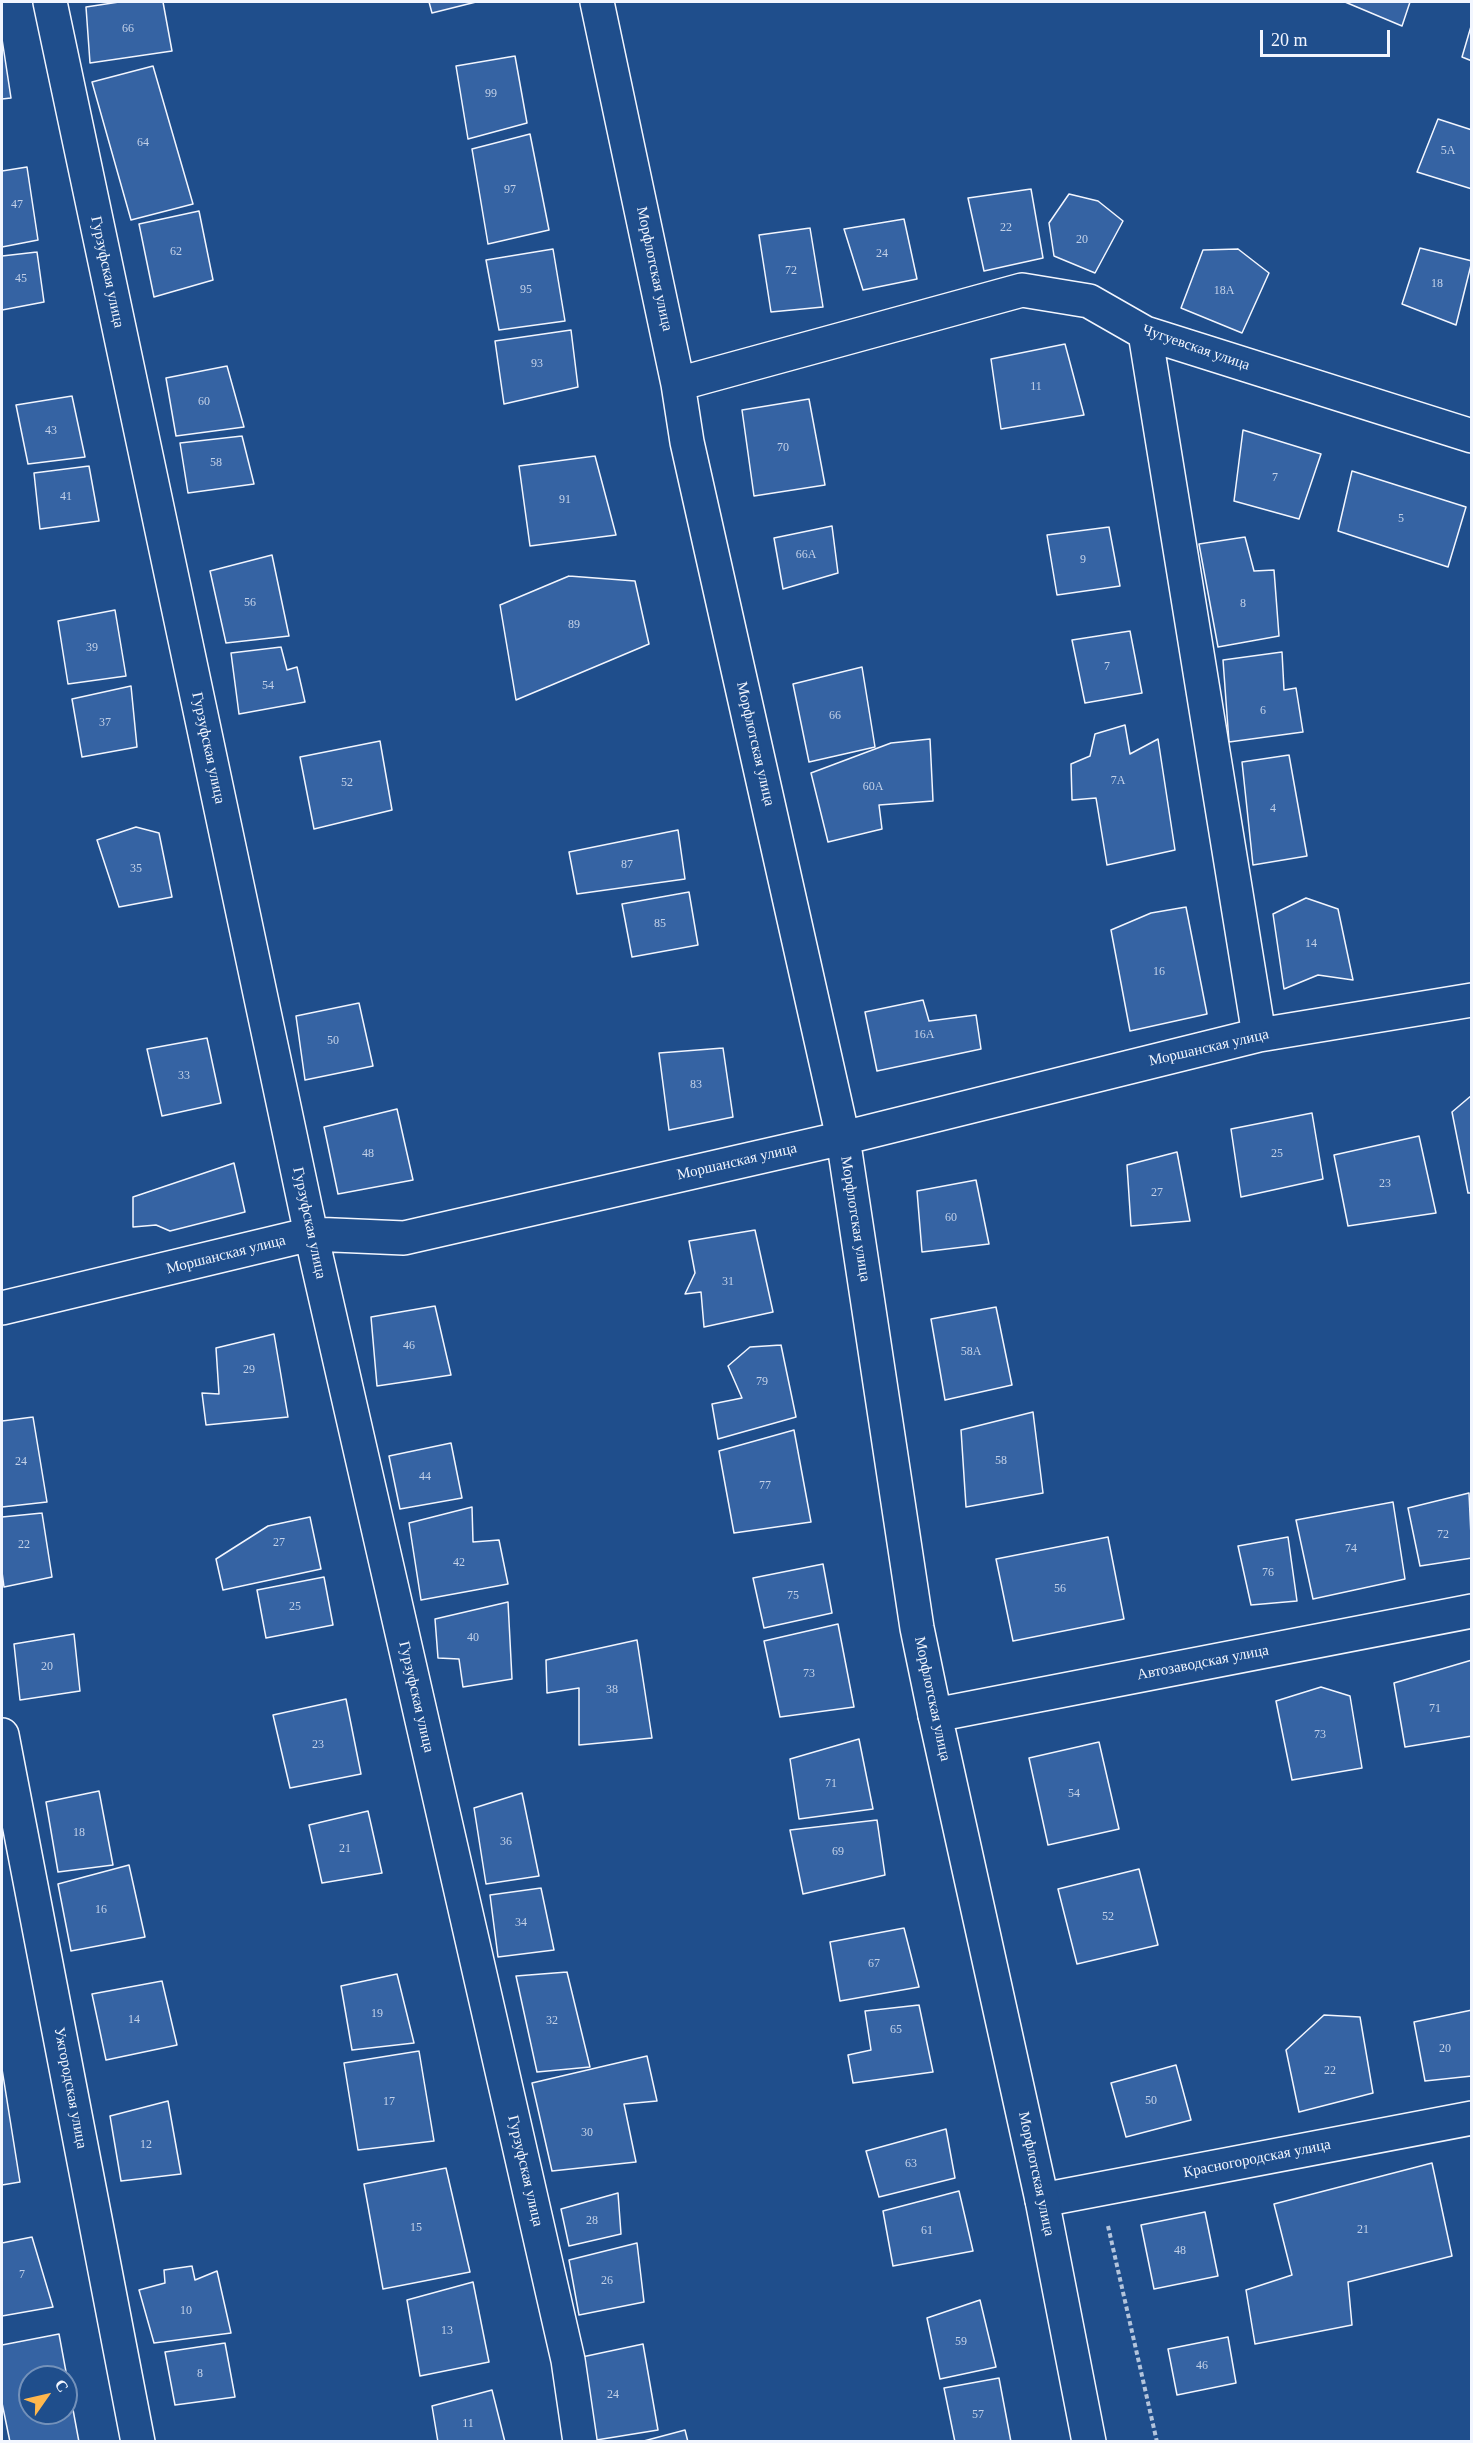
<!DOCTYPE html>
<html>
<head>
<meta charset="utf-8">
<style>
  body { margin:0 }
  #map { position:relative; width:1473px; height:2443px; overflow:hidden; background:#1f4e8c; font-family:Georgia,serif }
  canvas { display:block }
  .frame { position:absolute; inset:0; border:3px solid #f2f6ff; pointer-events:none }
  .north { position:absolute; left:18px; top:2365px; width:60px; height:60px; box-sizing:border-box; background:#1f4e8c; border:2px solid #7391ba; border-radius:50%; rotate:56deg; font-size:16px; font-weight:700; line-height:24px; text-align:center; color:#f2f6ff }
  .north::after { content:''; display:block; margin:auto; width:21px; height:27px; background:#ffb74d; clip-path:polygon(50% 0,100% 100%,50% 72%,0 100%) }
  .scale { position:absolute; left:1260px; top:30px; width:130px; height:27px; box-sizing:border-box; border:3px solid #f2f6ff; border-top:0; padding-left:8px; font-size:18px; line-height:21px; white-space:nowrap; color:#f2f6ff; -webkit-text-stroke:4px #1f4e8c; paint-order:stroke }
</style>
</head>
<body>
<div id="map">
<canvas width="1473" height="2443"></canvas>
<div class="frame"></div>
<div class="north">С</div>
<div class="scale">20 m</div>
</div>
<script>
const ctx = document.querySelector('canvas').getContext('2d');
ctx.lineJoin = 'round';
function paint(path, color) { ctx.fillStyle = color; ctx.fill(path, 'evenodd'); }
const shape = rows => new Path2D(rows.map(r => 'M' + r).join(''));
function strokePath(path, color, width, dash) { ctx.strokeStyle = color; ctx.lineWidth = width; ctx.lineCap = dash ? 'butt' : 'round'; ctx.setLineDash(dash || []); ctx.stroke(path); }
function write(font, color, halo, rows, align = 'center') {
  ctx.font = font + ' Georgia,serif'; ctx.lineWidth = 4.5; ctx.setLineDash([]); ctx.textBaseline = 'middle'; ctx.strokeStyle = halo; ctx.fillStyle = color; for (const [text, x, y, turn = 0] of rows) {
    ctx.save(); ctx.translate(x, y); ctx.rotate((+turn || 0) * Math.PI / 180); ctx.textAlign = isNaN(turn) ? turn : align; if (halo) ctx.strokeText(text, 0, 0); ctx.fillText(text, 0, 0); ctx.restore();
  }
}
const building = shape([
  [119,2,163,2,172,51,90,63,86,7,119,2],
  [429,2,476,2,432,13,429,2],
  [1345,2,1410,2,1402,26,1345,2],
  [1472,23,1472,61,1462,57,1472,23],
  [2,39,11,98,2,99,2,39],
  [515,56,527,123,468,139,456,66,515,56],
  [153,66,193,204,131,220,92,82,153,66],
  [1438,119,1472,130,1472,189,1417,172,1438,119],
  [530,134,549,230,488,244,472,149,530,134],
  [27,167,38,240,2,247,2,171,27,167],
  [1031,189,1043,258,984,271,968,198,1031,189],
  [1069,194,1098,201,1123,221,1095,273,1054,256,1049,223,1069,194],
  [199,211,213,280,154,297,139,224,199,211],
  [904,219,917,279,863,290,844,229,904,219],
  [810,228,823,307,771,312,759,235,810,228],
  [1420,248,1472,261,1456,325,1402,304,1420,248],
  [553,249,565,321,499,330,486,260,553,249],
  [1238,249,1269,273,1242,333,1181,308,1203,250,1238,249],
  [37,252,44,302,2,310,2,256,37,252],
  [571,330,578,387,504,404,495,341,571,330],
  [1065,344,1084,415,1001,429,991,359,1065,344],
  [227,366,244,427,176,436,166,378,227,366],
  [72,396,85,457,28,464,16,405,72,396],
  [809,399,825,485,754,496,742,410,809,399],
  [1243,430,1321,454,1299,519,1234,501,1243,430],
  [242,436,254,484,188,493,180,443,242,436],
  [595,456,616,535,530,546,519,466,595,456],
  [89,466,99,521,40,529,34,473,89,466],
  [1352,471,1466,507,1448,567,1338,531,1352,471],
  [832,526,838,573,783,589,774,538,832,526],
  [1109,527,1120,586,1057,595,1047,535,1109,527],
  [1245,537,1254,571,1274,570,1279,636,1218,647,1199,544,1245,537],
  [272,555,289,636,226,643,210,571,272,555],
  [569,576,635,581,649,644,516,700,500,605,569,576],
  [115,610,126,676,68,684,58,621,115,610],
  [1130,631,1142,693,1085,703,1072,640,1130,631],
  [281,647,287,670,297,667,305,702,239,714,231,653,281,647],
  [1282,652,1284,690,1296,688,1303,732,1229,742,1223,660,1282,652],
  [862,667,875,747,809,762,793,684,862,667],
  [131,686,137,747,82,757,72,699,131,686],
  [1125,725,1130,754,1158,739,1175,850,1107,865,1096,798,1072,800,1071,764,1090,756,1095,734,1125,725],
  [930,739,933,801,879,805,882,829,828,842,811,773,891,743,930,739],
  [380,741,392,810,314,829,300,757,380,741],
  [1289,755,1307,856,1253,865,1242,762,1289,755],
  [136,827,159,833,172,897,119,907,97,840,136,827],
  [678,830,685,879,577,894,569,852,678,830],
  [689,892,698,945,632,957,622,904,689,892],
  [1306,898,1338,909,1353,980,1318,975,1284,989,1273,914,1306,898],
  [1186,907,1207,1014,1130,1031,1111,930,1151,913,1186,907],
  [923,1000,929,1021,976,1015,981,1049,877,1071,865,1012,923,1000],
  [359,1003,373,1066,305,1080,296,1016,359,1003],
  [207,1038,221,1103,162,1116,147,1049,207,1038],
  [723,1048,733,1117,669,1130,659,1053,723,1048],
  [1472,1095,1472,1193,1468,1193,1452,1112,1472,1095],
  [397,1109,413,1180,338,1194,324,1127,397,1109],
  [1312,1113,1323,1179,1241,1197,1231,1129,1312,1113],
  [1419,1136,1436,1213,1348,1226,1334,1155,1419,1136],
  [1177,1152,1190,1221,1131,1226,1127,1165,1177,1152],
  [234,1163,245,1212,170,1231,156,1225,133,1227,133,1197,234,1163],
  [976,1180,989,1244,922,1252,917,1191,976,1180],
  [755,1230,773,1312,704,1327,701,1292,685,1294,695,1273,689,1241,755,1230],
  [435,1306,451,1375,377,1386,371,1317,435,1306],
  [996,1307,1012,1385,945,1400,931,1319,996,1307],
  [274,1334,288,1417,206,1425,202,1393,219,1394,216,1348,274,1334],
  [781,1345,796,1417,718,1439,712,1404,742,1398,728,1366,750,1347,781,1345],
  [1033,1412,1043,1493,966,1507,961,1430,1033,1412],
  [33,1417,47,1502,2,1507,2,1421,33,1417],
  [794,1430,811,1522,734,1533,719,1451,794,1430],
  [451,1443,462,1498,400,1509,389,1456,451,1443],
  [1469,1493,1472,1558,1420,1566,1408,1508,1469,1493],
  [1393,1502,1405,1579,1313,1599,1296,1520,1393,1502],
  [472,1507,473,1542,499,1540,508,1584,421,1600,409,1523,472,1507],
  [42,1513,52,1577,4,1587,2,1572,2,1517,42,1513],
  [310,1517,321,1569,223,1590,216,1559,268,1526,310,1517],
  [1108,1537,1124,1619,1013,1641,996,1559,1108,1537],
  [1288,1537,1297,1601,1251,1605,1238,1546,1288,1537],
  [823,1564,832,1613,764,1628,753,1578,823,1564],
  [324,1577,333,1625,266,1638,257,1590,324,1577],
  [508,1602,512,1679,463,1687,459,1659,438,1658,435,1619,508,1602],
  [838,1624,854,1707,780,1717,764,1641,838,1624],
  [74,1634,80,1691,20,1700,14,1644,74,1634],
  [637,1640,652,1738,579,1745,579,1688,547,1693,546,1660,637,1640],
  [1472,1660,1472,1736,1405,1747,1394,1683,1472,1660],
  [1321,1687,1350,1696,1362,1768,1292,1780,1276,1701,1321,1687],
  [346,1699,361,1774,290,1788,273,1715,346,1699],
  [859,1739,873,1809,799,1819,790,1759,859,1739],
  [1099,1742,1119,1829,1048,1845,1029,1758,1099,1742],
  [99,1791,113,1865,58,1872,46,1802,99,1791],
  [522,1793,539,1876,486,1884,474,1808,522,1793],
  [368,1811,382,1873,322,1883,309,1825,368,1811],
  [877,1820,885,1875,803,1894,790,1830,877,1820],
  [129,1865,145,1937,71,1951,58,1884,129,1865],
  [1139,1869,1158,1945,1077,1964,1058,1889,1139,1869],
  [541,1888,554,1950,498,1957,490,1895,541,1888],
  [904,1928,919,1987,840,2001,830,1942,904,1928],
  [567,1972,590,2067,537,2072,516,1976,567,1972],
  [397,1974,414,2043,352,2050,341,1986,397,1974],
  [162,1981,177,2045,106,2060,92,1994,162,1981],
  [919,2005,933,2072,853,2083,848,2055,871,2050,865,2011,919,2005],
  [1472,2010,1472,2076,1425,2081,1414,2022,1472,2010],
  [1324,2015,1360,2017,1373,2093,1299,2112,1286,2050,1324,2015],
  [419,2051,434,2141,358,2150,344,2063,419,2051],
  [647,2056,657,2101,624,2104,636,2162,552,2171,532,2083,647,2056],
  [1176,2065,1191,2120,1126,2137,1111,2083,1176,2065],
  [2,2069,20,2182,2,2185,2,2069],
  [168,2101,181,2174,121,2181,110,2116,168,2101],
  [946,2129,955,2178,879,2197,866,2151,946,2129],
  [1432,2163,1452,2256,1348,2282,1352,2325,1255,2344,1246,2290,1292,2275,1274,2204,1432,2163],
  [446,2168,470,2272,383,2289,364,2184,446,2168],
  [959,2191,973,2251,893,2266,883,2211,959,2191],
  [618,2193,621,2234,569,2246,561,2209,618,2193],
  [1205,2212,1218,2276,1154,2289,1141,2225,1205,2212],
  [32,2237,53,2307,2,2316,2,2243,32,2237],
  [637,2243,644,2302,579,2315,569,2260,637,2243],
  [192,2266,195,2280,217,2271,231,2333,154,2343,139,2290,165,2283,164,2270,192,2266],
  [473,2282,489,2362,420,2376,407,2300,473,2282],
  [980,2300,996,2367,940,2379,927,2318,980,2300],
  [59,2334,79,2442,10,2442,2,2403,2,2345,59,2334],
  [30,2377,66,2377,66,2413,30,2413,30,2377],
  [1228,2337,1236,2383,1177,2395,1168,2349,1228,2337],
  [225,2343,235,2397,175,2405,165,2352,225,2343],
  [643,2344,658,2430,584,2442,568,2360,643,2344],
  [999,2378,1011,2442,955,2442,944,2388,999,2378],
  [492,2390,505,2442,438,2442,432,2406,492,2390],
  [685,2430,688,2442,640,2442,685,2430]
]);
paint(building, '#3563a3');
strokePath(building, '#f2f6ff', 1.5);
const minor = shape([
  [50,2,311,1234,568,2360,580,2442],
  [597,2,678,384,687,442,843,1138,917,1628,935,1715],
  [1145,333,1259,1035],
  [678,384,1022,290,1089,301,1145,333,1472,436],
  [2,1308,311,1234,404,1238,843,1138,1259,1035,1472,1000],
  [2,1735,138,2442],
  [1042,2200,1472,2118]
]);
const tertiary = shape([
  [1089,2442,1042,2200,935,1715,1472,1611]
]);
strokePath(minor, '#f2f6ff', 36);
strokePath(tertiary, '#f2f6ff', 36);
strokePath(shape([
  [1108,2226,1157,2442]
]), '#b3c4dc', 4, [4.5, 3]);
strokePath(minor, '#1f4e8c', 33);
strokePath(tertiary, '#1f4e8c', 33);
write('12px', '#c3d1e8', null, [
  ["66",128,29],
  ["99",491,94],
  ["64",143,143],
  ["5А",1448,151],
  ["97",510,190],
  ["47",17,205],
  ["22",1006,228],
  ["20",1082,240],
  ["62",176,252],
  ["24",882,254],
  ["72",791,271],
  ["45",21,279],
  ["18",1437,284],
  ["95",526,290],
  ["18А",1224,291],
  ["93",537,364],
  ["11",1036,387],
  ["60",204,402],
  ["43",51,431],
  ["70",783,448],
  ["58",216,463],
  ["7",1275,478],
  ["41",66,497],
  ["91",565,500],
  ["5",1401,519],
  ["66А",806,555],
  ["9",1083,560],
  ["56",250,603],
  ["8",1243,604],
  ["89",574,625],
  ["39",92,648],
  ["7",1107,667],
  ["54",268,686],
  ["6",1263,711],
  ["66",835,716],
  ["37",105,723],
  ["7А",1118,781],
  ["52",347,783],
  ["60А",873,787],
  ["4",1273,809],
  ["87",627,865],
  ["35",136,869],
  ["85",660,924],
  ["14",1311,944],
  ["16",1159,972],
  ["16А",924,1035],
  ["50",333,1041],
  ["33",184,1076],
  ["83",696,1085],
  ["48",368,1154],
  ["25",1277,1154],
  ["23",1385,1184],
  ["27",1157,1193],
  ["60",951,1218],
  ["31",728,1282],
  ["46",409,1346],
  ["58А",971,1352],
  ["29",249,1370],
  ["79",762,1382],
  ["58",1001,1461],
  ["24",21,1462],
  ["44",425,1477],
  ["77",765,1486],
  ["72",1443,1535],
  ["27",279,1543],
  ["22",24,1545],
  ["74",1351,1549],
  ["42",459,1563],
  ["76",1268,1573],
  ["56",1060,1589],
  ["75",793,1596],
  ["25",295,1607],
  ["40",473,1638],
  ["20",47,1667],
  ["73",809,1674],
  ["38",612,1690],
  ["71",1435,1709],
  ["73",1320,1735],
  ["23",318,1745],
  ["71",831,1784],
  ["54",1074,1794],
  ["18",79,1833],
  ["36",506,1842],
  ["21",345,1849],
  ["69",838,1852],
  ["16",101,1910],
  ["52",1108,1917],
  ["34",521,1923],
  ["67",874,1964],
  ["19",377,2014],
  ["14",134,2020],
  ["32",552,2021],
  ["65",896,2030],
  ["20",1445,2049],
  ["22",1330,2071],
  ["50",1151,2101],
  ["17",389,2102],
  ["30",587,2133],
  ["12",146,2145],
  ["63",911,2164],
  ["28",592,2221],
  ["15",416,2228],
  ["21",1363,2230],
  ["61",927,2231],
  ["48",1180,2251],
  ["7",22,2275],
  ["26",607,2281],
  ["10",186,2311],
  ["13",447,2331],
  ["59",961,2342],
  ["46",1202,2366],
  ["8",200,2374],
  ["24",613,2395],
  ["57",978,2415],
  ["11",468,2424]
]);
write('15px', '#f2f6ff', '#1f4e8c', [
  ["Морфлотская улица",654,269,78],
  ["Гурзуфская улица",107,272,78],
  ["Чугуевская улица",1196,348,19],
  ["Морфлотская улица",755,744,77],
  ["Гурзуфская улица",208,748,78],
  ["Моршанская улица",1209,1048,-13],
  ["Моршанская улица",737,1162,-13],
  ["Морфлотская улица",855,1219,81],
  ["Гурзуфская улица",309,1223,78],
  ["Моршанская улица",226,1255,-14],
  ["Автозаводская улица",1203,1663,-11],
  ["Гурзуфская улица",416,1697,77],
  ["Морфлотская улица",932,1699,78],
  ["Ужгородская улица",70,2088,79],
  ["Красногородская улица",1257,2159,-11],
  ["Гурзуфская улица",525,2171,77],
  ["Морфлотская улица",1036,2174,78]
]);
</script>
</body>
</html>
